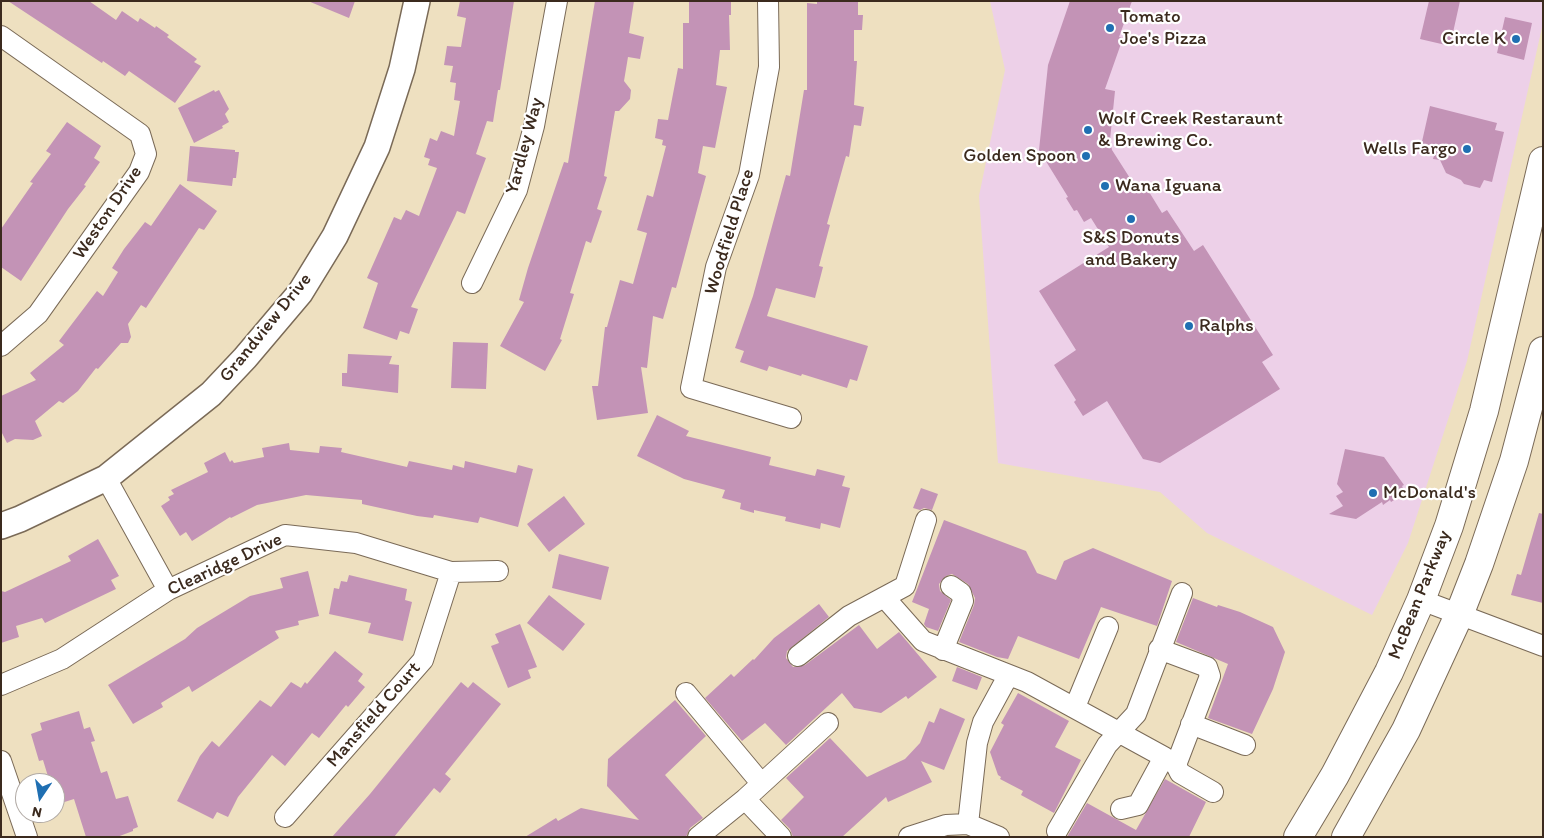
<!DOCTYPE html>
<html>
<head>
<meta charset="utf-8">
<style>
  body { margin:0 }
  #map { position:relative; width:1544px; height:838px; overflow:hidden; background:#eee0c0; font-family:Itim,sans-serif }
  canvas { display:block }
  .frame { position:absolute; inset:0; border:2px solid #3b2a1e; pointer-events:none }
  .north { position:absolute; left:15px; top:773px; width:50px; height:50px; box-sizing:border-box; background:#fff; border:1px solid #b1aaa5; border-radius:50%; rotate:192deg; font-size:14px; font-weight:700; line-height:20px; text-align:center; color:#3b2a1e }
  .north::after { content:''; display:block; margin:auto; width:18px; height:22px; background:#1f6fb2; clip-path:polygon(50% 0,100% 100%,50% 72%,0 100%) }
</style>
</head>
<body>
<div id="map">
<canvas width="1544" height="838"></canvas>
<div class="frame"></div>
<div class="north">N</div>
</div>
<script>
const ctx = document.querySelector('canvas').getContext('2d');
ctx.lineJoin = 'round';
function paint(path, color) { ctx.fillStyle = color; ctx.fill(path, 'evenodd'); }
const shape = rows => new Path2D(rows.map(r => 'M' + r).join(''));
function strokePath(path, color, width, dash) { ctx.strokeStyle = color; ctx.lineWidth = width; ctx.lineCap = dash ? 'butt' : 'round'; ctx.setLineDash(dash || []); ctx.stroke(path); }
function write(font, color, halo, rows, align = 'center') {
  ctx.font = font + ' Itim,sans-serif'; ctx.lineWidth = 4.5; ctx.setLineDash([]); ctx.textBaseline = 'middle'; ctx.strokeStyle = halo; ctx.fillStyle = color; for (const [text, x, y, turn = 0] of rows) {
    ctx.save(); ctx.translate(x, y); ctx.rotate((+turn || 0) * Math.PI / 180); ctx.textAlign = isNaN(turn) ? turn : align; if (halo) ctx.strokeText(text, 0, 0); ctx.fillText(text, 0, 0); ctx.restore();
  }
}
paint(shape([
  [990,1,1543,1,1543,23,1467,361,1408,543,1372,615,1207,533,1160,492,998,463,979,196,1005,70]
]), '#edd0e8');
paint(shape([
  [8,1,89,1,116,20,122,11,138,22,140,18,155,28,156,26,169,35,167,37,197,59,194,62,201,66,175,103,129,71,125,76,103,61,102,63],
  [308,1,355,1,349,18],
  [460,1,514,1,500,90,498,90,493,122,487,121,476,154,486,158,465,214,457,211,455,216,411,307,418,309,409,334,400,331,397,340,363,328,378,283,367,278,394,217,401,220,406,210,419,216,437,168,428,165,430,159,424,157,430,138,437,141,441,131,454,136,460,101,454,100,456,83,450,82,453,66,444,65,447,46,461,47,466,18,457,16],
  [595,1,634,1,629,33,644,37,640,59,628,57,624,81,631,90,630,99,619,111,615,111,604,176,607,177,597,209,602,211,591,243,586,241,570,293,574,294,560,339,562,340,545,371,500,346,524,302,519,300,528,268,564,162,568,163],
  [689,1,731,1,731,15,729,15,730,50,720,50,716,85,727,87,715,148,703,146,698,173,706,176,676,288,672,287,663,319,653,316,647,368,641,367,648,413,597,420,592,386,598,386,605,327,607,327,620,280,633,284,647,233,637,230,647,195,653,197,666,146,662,145,663,140,655,138,658,119,668,120,678,68,683,69,683,23,689,23],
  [817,1,858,1,858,15,863,15,862,30,854,30,854,61,857,61,854,105,864,107,861,126,854,125,849,157,846,156,827,224,830,225,819,266,823,267,815,298,776,288,767,316,868,346,857,381,850,379,847,388,802,374,801,376,769,366,767,371,740,362,744,351,735,348,753,296,786,175,790,176,804,90,807,90,807,3,817,4],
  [1070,1,1132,1,1119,37,1123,38,1105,89,1115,91,1110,140,1112,150,1135,186,1143,182,1162,213,1167,210,1194,251,1203,245,1273,355,1262,362,1280,389,1160,463,1143,459,1107,401,1083,416,1074,402,1076,400,1054,365,1076,350,1039,291,1109,247,1091,218,1084,222,1077,210,1074,211,1066,198,1068,197,1039,150,1048,65],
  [1429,1,1460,1,1450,46,1420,39],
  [1505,17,1532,23,1524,60,1497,53],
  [214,90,215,92,219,90,229,109,225,114,229,122,222,126,223,128,194,143,178,108],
  [1430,106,1497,123,1495,130,1504,132,1492,182,1484,180,1480,188,1464,184,1461,180,1446,173,1440,160,1433,159,1436,149,1421,146],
  [67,122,101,146,94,158,100,162,84,185,86,186,68,209,21,281,1,267,1,229,33,183,30,182,51,154,46,151],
  [190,146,235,150,235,152,239,152,236,178,233,178,232,186,187,181],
  [180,184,217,211,204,230,199,228,146,308,141,305,128,324,131,337,128,343,121,343,98,369,96,368,78,391,63,403,59,401,35,421,42,436,33,440,15,439,7,443,1,431,1,396,36,380,30,373,64,345,59,341,97,291,103,296,118,272,112,268,124,249,145,222,151,226],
  [453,342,488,343,486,389,451,388],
  [348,354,392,356,389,364,399,365,398,393,342,386,342,373,347,373],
  [657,415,689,431,686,436,771,457,769,465,815,476,817,469,845,476,842,486,850,488,840,528,821,523,820,529,785,521,786,517,754,510,754,513,740,509,741,503,722,498,725,490,684,479,637,456],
  [289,443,290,450,319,453,320,446,342,448,341,452,407,467,409,461,452,470,453,465,464,468,465,461,516,473,518,465,533,469,518,527,480,517,478,523,434,515,433,518,417,516,362,504,362,500,306,495,257,505,231,518,230,517,192,541,186,532,180,536,161,506,170,500,168,497,174,494,171,490,208,472,204,463,225,452,230,462,232,460,234,463,264,457,262,448],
  [1345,449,1384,457,1404,485,1402,486,1406,492,1391,502,1390,500,1383,505,1382,502,1356,519,1329,514,1343,506,1336,496,1343,492,1337,484],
  [921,488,938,494,932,510,924,508,920,510,913,508],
  [564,496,585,524,549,552,527,524],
  [1539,513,1543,514,1543,603,1511,595,1517,574,1521,575],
  [944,520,1026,551,1037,573,1056,580,1064,561,1093,548,1172,581,1157,626,1101,607,1079,659,1018,636,1008,659,997,657,959,642,974,605,975,598,968,584,952,574,946,576,939,584,940,591,951,600,938,631,926,627,924,624,929,609,912,602],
  [98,539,119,576,111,580,116,589,45,623,42,618,16,626,19,637,1,643,1,591,5,592,71,561,68,556],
  [559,554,609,567,601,600,552,588],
  [308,571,319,616,298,621,299,625,275,631,279,638,192,692,189,686,161,703,163,707,133,724,108,685,185,639,197,628,250,596,283,588,280,578],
  [349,575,407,589,405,600,412,602,403,641,368,633,371,623,329,614,334,588,339,589,341,581,347,582],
  [549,595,585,624,563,651,527,623],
  [1193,598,1217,607,1218,605,1240,612,1273,627,1285,652,1273,689,1252,734,1208,718,1228,664,1176,642],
  [819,604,829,617,787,651,786,658,793,667,805,665,859,625,877,649,899,632,937,677,908,699,906,696,881,713,854,708,842,693,786,745,765,723,742,741,705,698,731,674,734,677,753,659,754,660,774,638],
  [520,624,537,667,528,670,531,678,508,688,491,646,499,643,495,634],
  [335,651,363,674,358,681,365,687,348,707,346,705,319,738,312,733,285,766,272,755,238,797,228,817,217,812,213,819,177,801,200,756,212,741,219,747,260,700,271,707,291,682,301,688,305,682,307,684],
  [957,667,982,677,977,690,952,681],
  [461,682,468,688,473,682,501,704,445,774,451,779,440,793,434,788,394,837,332,837,370,794],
  [1018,693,1069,721,1055,747,1081,760,1080,762,1054,813,1021,795,1023,791,1000,779,1001,777,998,775,990,752,1004,725,1001,723],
  [675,700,706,736,665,775,703,818,690,828,686,837,525,837,556,818,558,821,581,808,639,820,607,786,608,759],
  [940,708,965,719,944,770,921,761,932,782,888,802,886,797,842,837,793,837,790,829,781,820,804,797,786,778,830,738,867,777,905,759,920,743,929,721,934,723],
  [79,711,84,729,90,727,95,741,91,742,101,773,107,771,116,799,128,796,138,827,133,829,133,831,117,837,86,837,74,799,55,805,55,783,50,783,43,760,39,761,31,734,42,730,40,723],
  [1165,779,1206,802,1189,837,1067,837,1087,803,1136,830]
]), '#c393b6');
const minor = shape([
  [768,1,769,67,749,175,716,267,691,388,791,418],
  [1,36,140,134,146,154,139,172,38,314,1,346],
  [472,283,517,190,534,126,557,1],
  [106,478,168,590],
  [885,598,923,641,1027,682,1164,757,1176,765,1180,773,1213,792],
  [1421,600,1543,646],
  [1159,649,1207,667,1210,676,1176,765],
  [943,650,963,601,961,593,951,586],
  [798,656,849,616,905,586,926,520],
  [1,685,62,659,168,590,285,535,356,543,451,572,498,571],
  [686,693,761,783],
  [1075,707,1108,627],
  [1191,724,1245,745],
  [1,761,27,837],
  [745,799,781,837],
  [1121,809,1138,805,1164,757],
  [285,817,423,660,451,572],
  [968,824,977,743,983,722,1008,676],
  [1057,831,1107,745,1136,714,1182,593],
  [698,837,745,799,828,723],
  [909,837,946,825,968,824,999,837]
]);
const tertiary = shape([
  [1,526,20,519,106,478,211,394,245,358,300,293,335,236,377,147,402,69,417,1]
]);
const secondary = shape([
  [1298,837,1335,775,1389,672,1421,600,1449,526,1484,411,1543,161],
  [1346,837,1406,730,1459,615,1479,564,1514,461,1543,351]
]);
strokePath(minor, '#7a6a57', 22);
strokePath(tertiary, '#7a6a57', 28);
strokePath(secondary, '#7a6a57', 30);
strokePath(minor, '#fff', 20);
strokePath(tertiary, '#fff', 25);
strokePath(secondary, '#fff', 28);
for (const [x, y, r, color] of [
  [1110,28,5,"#1f6fb2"],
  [1516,39,5,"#1f6fb2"],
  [1088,130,5,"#1f6fb2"],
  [1467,149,5,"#1f6fb2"],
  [1086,156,5,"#1f6fb2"],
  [1105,186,5,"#1f6fb2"],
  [1131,219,5,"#1f6fb2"],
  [1189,326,5,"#1f6fb2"],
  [1373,493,5,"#1f6fb2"]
]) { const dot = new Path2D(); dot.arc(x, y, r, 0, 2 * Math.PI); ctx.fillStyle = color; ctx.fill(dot); strokePath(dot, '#fff', 2); }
write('19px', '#3b2a1e', '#fff', [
  ["Tomato",1120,17],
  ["Joe's Pizza",1120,39],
  ["Circle K",1506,39,"right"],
  ["Wolf Creek Restaraunt",1098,119],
  ["& Brewing Co.",1098,141],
  ["Wells Fargo",1457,149,"right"],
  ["Golden Spoon",1076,156,"right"],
  ["Wana Iguana",1115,186],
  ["S&S Donuts",1131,238,"center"],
  ["and Bakery",1131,260,"center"],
  ["Ralphs",1199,326],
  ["McDonald's",1383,493]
], 'left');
write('19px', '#3b2a1e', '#fff', [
  ["Yardley Way",525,146,-75],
  ["Weston Drive",108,213,-56],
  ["Woodfield Place",730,232,-73],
  ["Grandview Drive",266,328,-51],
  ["Clearidge Drive",225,565,-25],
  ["McBean Parkway",1420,595,-68],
  ["Mansfield Court",374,715,-49]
]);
</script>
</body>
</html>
